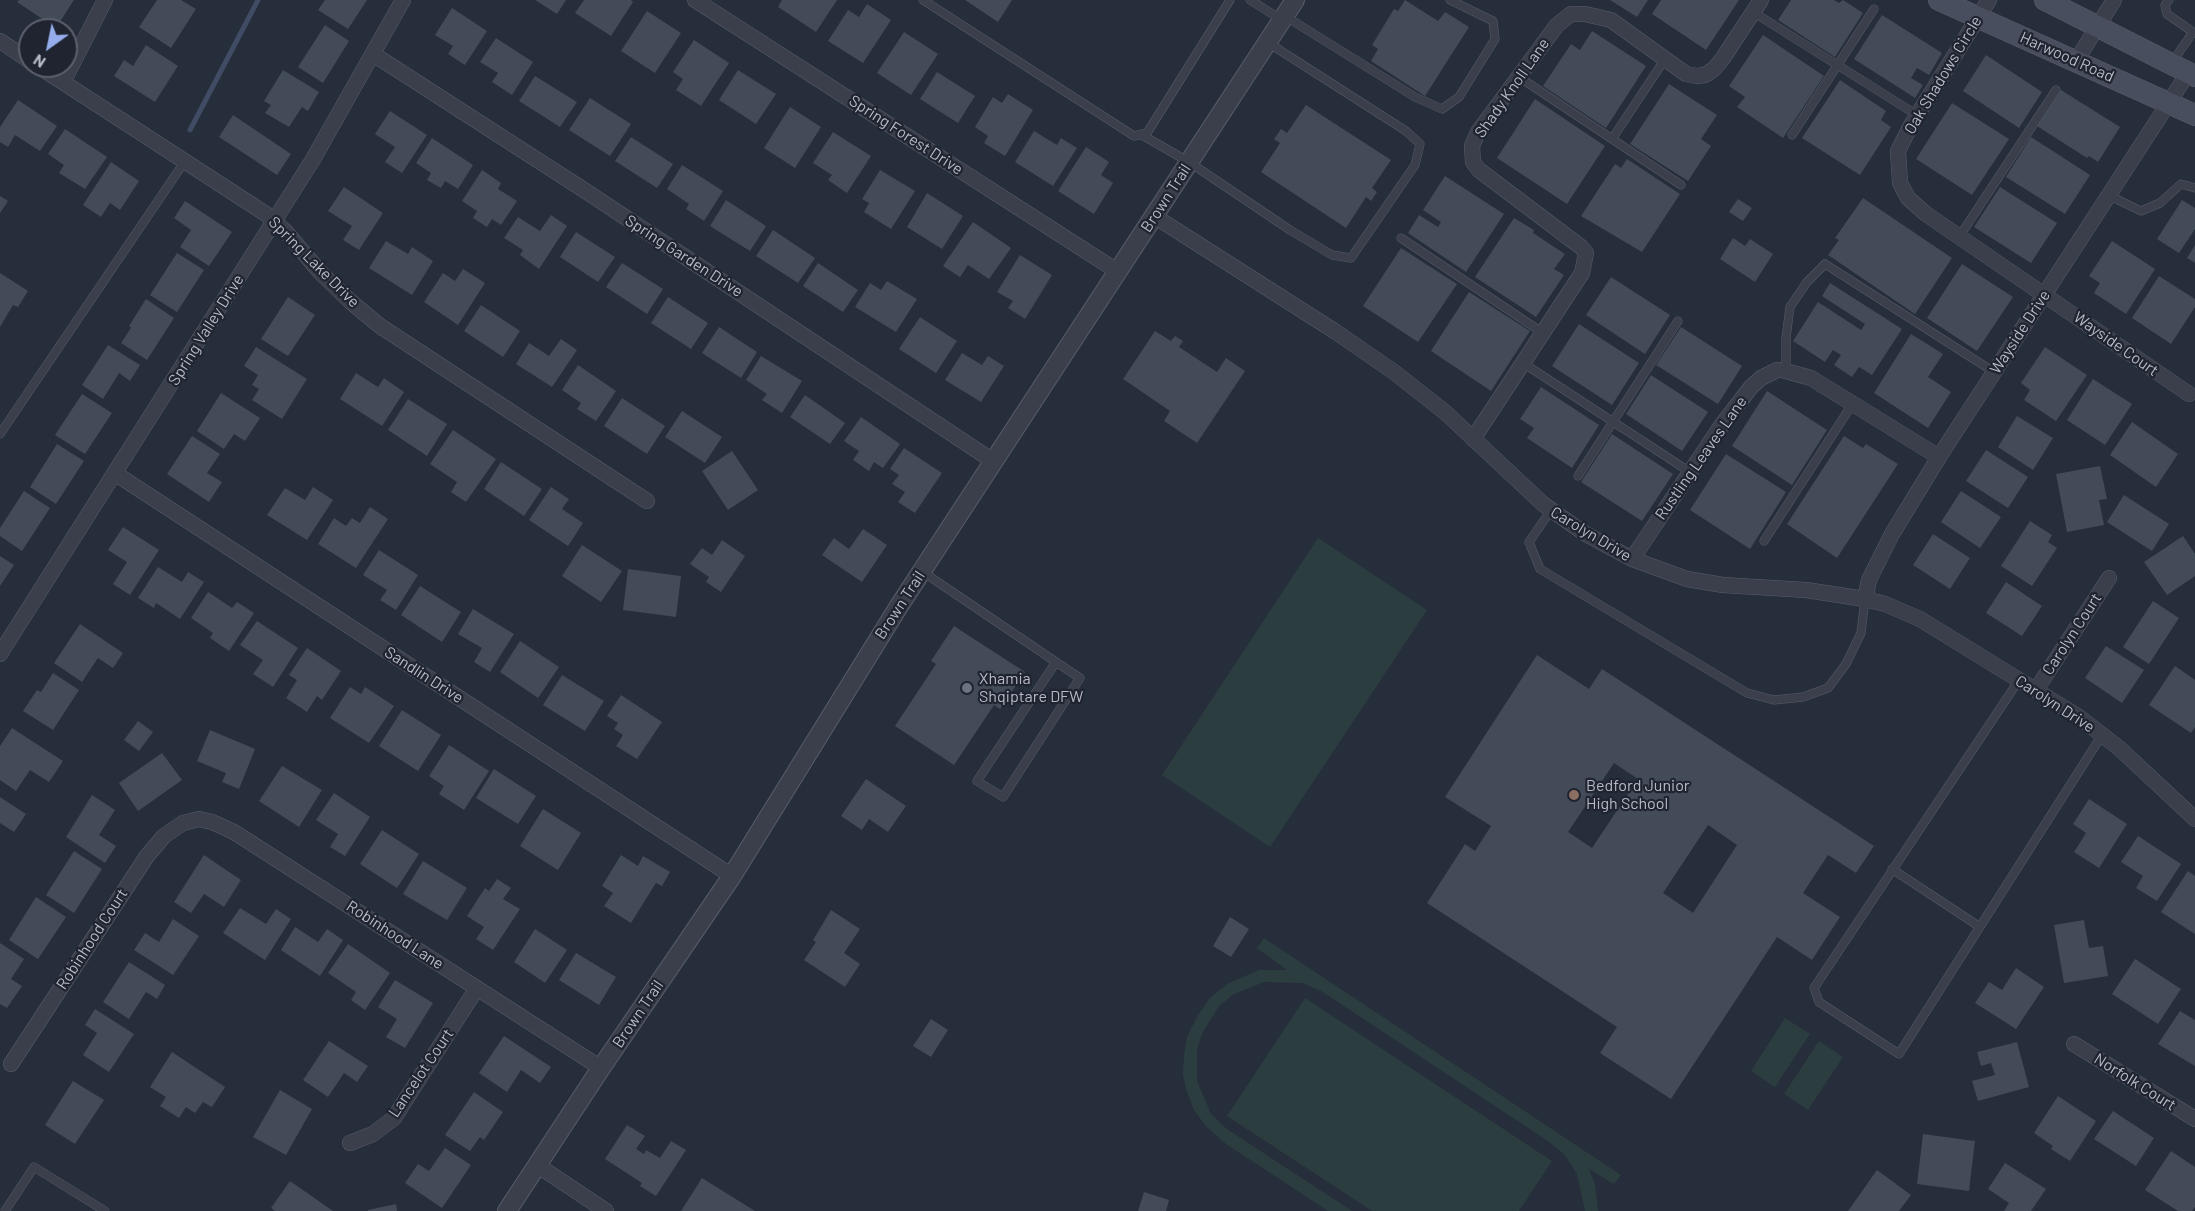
<!DOCTYPE html>
<html>
<head>
<meta charset="utf-8">
<style>
  body { margin:0 }
  #map { position:relative; width:2195px; height:1211px; overflow:hidden; background:#262d3b; font-family:Barlow,sans-serif }
  canvas { display:block }
  .north { position:absolute; left:18px; top:18px; width:60px; height:60px; box-sizing:border-box; background:#1f2430; border:2px solid #5b606c; border-radius:50%; rotate:213deg; font-size:16px; font-weight:700; line-height:24px; text-align:center; color:#b6bac6 }
  .north::after { content:''; display:block; margin:auto; width:21px; height:27px; background:#95adec; clip-path:polygon(50% 0,100% 100%,50% 72%,0 100%) }
</style>
</head>
<body>
<div id="map">
<canvas width="2195" height="1211"></canvas>
<div class="north">N</div>
</div>
<script>
const ctx = document.querySelector('canvas').getContext('2d');
ctx.lineJoin = 'round';
function paint(path, color) { ctx.fillStyle = color; ctx.fill(path, 'evenodd'); }
const shape = rows => new Path2D(rows.map(r => 'M' + r).join(''));
function strokePath(path, color, width, dash) { ctx.strokeStyle = color; ctx.lineWidth = width; ctx.lineCap = dash ? 'butt' : 'round'; ctx.setLineDash(dash || []); ctx.stroke(path); }
function write(font, color, halo, rows, align = 'center') {
  ctx.font = font + ' Barlow,sans-serif'; ctx.lineWidth = 4.5; ctx.setLineDash([]); ctx.textBaseline = 'middle'; ctx.strokeStyle = halo; ctx.fillStyle = color; for (const [text, x, y, turn = 0] of rows) {
    ctx.save(); ctx.translate(x, y); ctx.rotate((+turn || 0) * Math.PI / 180); ctx.textAlign = isNaN(turn) ? turn : align; if (halo) ctx.strokeText(text, 0, 0); ctx.fillText(text, 0, 0); ctx.restore();
  }
}
paint(shape([
  [1318,538,1427,610,1270,847,1162,775],
  [1264,938,1621,1175,1614,1184,1589,1169,1595,1184,1598,1211,1585,1211,1577,1174,1565,1155,1548,1141,1321,991,1302,983,1264,982,1234,994,1219,1006,1203,1032,1197,1049,1197,1081,1211,1114,1227,1129,1352,1211,1328,1211,1223,1142,1205,1125,1194,1110,1186,1089,1183,1075,1184,1055,1187,1037,1198,1015,1210,998,1227,984,1259,970,1287,970,1257,948],
  [1305,998,1552,1161,1519,1211,1372,1211,1227,1116],
  [1785,1018,1810,1034,1775,1087,1751,1071],
  [1819,1041,1843,1057,1808,1110,1784,1094]
]), '#2c3d40');
strokePath(shape([
  [190,130,258,0]
]), '#404b64', 5);
paint(shape([
  [19,0,74,0,56,28,17,2],
  [157,0,181,0,196,9,171,48,139,27],
  [325,0,367,0,348,29,318,10],
  [535,0,566,0,557,14],
  [584,0,631,0,633,2,611,36,575,13],
  [782,0,837,0,816,32,778,7],
  [965,0,1012,0,998,22],
  [1405,0,1438,21,1445,12,1469,27,1425,96,1371,61,1378,49,1372,45,1394,9,1398,11],
  [1610,0,1648,0,1637,17],
  [1661,0,1739,0,1706,50,1652,14],
  [1791,0,1834,0,1839,3,1843,0,1863,13,1835,57,1778,20],
  [867,4,891,20,863,63,828,41,848,10,859,17],
  [452,8,487,31,465,65,448,54,453,46,435,35],
  [647,11,681,33,655,73,621,51],
  [1882,15,1942,53,1929,75,1917,68,1911,78,1923,85,1915,98,1854,59],
  [325,25,349,41,323,83,298,67],
  [1592,31,1646,66,1606,128,1543,86,1571,44,1580,50],
  [904,32,938,54,911,95,877,73],
  [1763,35,1824,76,1783,138,1737,107,1745,97,1729,86],
  [496,38,533,62,512,95,492,82,498,73,480,62],
  [694,40,729,63,701,106,676,90,683,79,673,72],
  [146,45,178,66,155,102,114,76,124,60,133,66],
  [1986,55,2042,92,2019,128,1963,91],
  [283,70,319,92,308,111,302,107,289,127,265,113,271,105,264,101],
  [738,70,776,94,756,124,719,100],
  [937,72,975,96,958,123,920,99],
  [535,76,577,102,560,127,519,101],
  [1840,80,1886,111,1881,120,1891,127,1860,175,1802,138],
  [1669,84,1717,115,1701,139,1711,146,1688,181,1630,144],
  [2061,90,2120,127,2098,162,2089,156,2087,158,2037,126],
  [1008,94,1033,110,1005,156,984,143,988,136,975,127,993,97,1002,103],
  [590,98,631,124,610,156,569,130],
  [1535,99,1605,146,1567,204,1497,158],
  [18,100,57,126,40,151,15,135,8,147,0,142,0,127],
  [1952,103,2009,139,1972,195,1916,159],
  [1306,105,1391,160,1372,188,1377,192,1371,201,1366,197,1346,228,1261,172,1280,143,1274,139,1281,129,1287,133],
  [790,107,821,127,795,168,764,148],
  [390,111,427,135,402,173,385,162,395,147,375,134],
  [233,115,291,154,277,175,219,137],
  [65,129,107,157,85,189,59,173,64,165,48,154],
  [1034,131,1057,145,1061,138,1077,148,1053,186,1015,162],
  [833,132,871,156,847,193,828,180,832,175,813,163],
  [631,137,673,164,657,188,615,161],
  [2031,137,2090,175,2065,214,2006,177],
  [432,138,473,165,458,189,445,181,441,188,427,180,431,173,416,163],
  [1086,147,1109,162,1101,175,1113,183,1094,214,1058,191],
  [1627,159,1680,194,1642,252,1581,216,1615,164,1621,168],
  [111,162,139,181,120,210,110,203,101,217,83,205],
  [682,165,723,191,704,221,686,209,689,204,667,189],
  [482,170,501,183,498,189,517,201,501,225,492,219,487,227,473,218,477,211,462,201],
  [880,170,915,191,891,229,864,212,869,203,862,199],
  [1445,176,1504,214,1466,272,1408,233,1419,215,1438,227,1441,222,1423,210],
  [344,187,383,213,359,250,343,240,352,226,328,211],
  [2000,187,2057,223,2031,263,1974,227],
  [927,193,963,216,942,249,907,227],
  [0,196,8,201,0,213],
  [1863,198,1952,258,1915,314,1828,255,1839,240,1835,238],
  [1738,199,1752,208,1743,221,1729,212],
  [726,200,766,226,750,251,710,226],
  [2182,200,2195,208,2195,229,2179,253,2157,239],
  [185,201,232,232,209,266,180,247,191,230,174,218],
  [551,215,567,226,539,269,520,255,523,250,504,238,518,217,540,231],
  [1514,218,1534,230,1533,233,1565,254,1554,269,1564,275,1536,317,1475,277],
  [973,222,1011,248,989,279,968,265,960,277,943,266],
  [773,230,815,258,798,283,756,256],
  [576,232,615,257,598,282,560,257],
  [1733,238,1745,246,1750,239,1773,254,1755,282,1720,259],
  [386,241,408,254,412,247,433,261,412,295,369,268],
  [2112,241,2155,269,2126,314,2094,293,2100,283,2089,276],
  [2195,245,2195,263,2187,258],
  [1401,248,1457,284,1418,342,1363,306],
  [177,253,204,270,177,312,150,295],
  [1020,255,1052,275,1025,319,1008,308,1013,301,997,292],
  [622,263,663,289,647,314,606,287],
  [818,263,858,290,843,312,803,286],
  [1962,264,2013,297,1977,351,1927,318],
  [463,269,485,283,458,325,424,302,443,273,455,281],
  [0,273,28,291,18,307,13,305,0,327],
  [2159,276,2195,299,2195,307,2171,344,2132,318],
  [1611,277,1670,315,1645,354,1586,315],
  [887,281,917,299,896,332,855,307,870,283,881,290],
  [1830,283,1902,329,1872,375,1859,367,1852,377,1834,365,1841,355,1833,350,1825,362,1793,341,1818,302,1861,330,1865,324,1822,296],
  [1469,292,1530,331,1491,391,1431,351],
  [288,297,315,315,288,356,261,339],
  [668,297,708,323,691,349,651,323],
  [146,299,174,318,147,360,121,343,131,328,129,326],
  [481,305,520,331,503,357,464,331],
  [920,317,957,341,936,373,899,349],
  [1579,324,1639,363,1612,405,1552,366],
  [719,327,757,352,741,378,702,353],
  [1681,327,1742,366,1718,404,1656,365],
  [1155,331,1171,341,1175,336,1183,341,1179,347,1217,372,1226,358,1245,371,1197,443,1164,421,1170,411,1123,379],
  [1911,334,1943,354,1928,377,1951,392,1928,428,1874,393],
  [561,339,577,350,552,387,516,364,529,343,549,356],
  [108,345,140,365,130,381,119,373,103,399,82,385],
  [256,347,307,379,282,419,252,400,259,389,252,385,258,375,244,366],
  [2045,347,2087,375,2056,421,2024,400,2030,390,2021,383],
  [962,353,982,365,988,356,1004,366,981,402,945,380],
  [761,356,802,381,782,413,762,400,767,394,746,380],
  [578,365,616,391,596,421,577,409,581,403,562,390],
  [356,373,378,387,384,378,404,392,382,426,340,399],
  [1651,375,1708,412,1682,451,1626,414],
  [2093,379,2132,404,2105,445,2067,420],
  [1541,387,1599,425,1572,468,1527,438,1534,428,1520,419],
  [1767,391,1827,430,1792,485,1732,446],
  [221,393,260,418,245,441,234,434,224,449,197,431],
  [82,394,112,413,85,454,55,435],
  [805,395,845,423,830,444,790,417],
  [622,398,665,426,647,454,604,426],
  [408,399,447,424,427,456,388,430],
  [682,411,722,437,705,463,665,437],
  [2017,416,2053,438,2033,470,1998,447],
  [861,417,900,444,883,468,874,462,869,471,853,460,859,451,844,441],
  [2132,422,2178,454,2156,487,2110,455],
  [453,430,496,459,466,502,451,492,457,482,430,464],
  [1612,434,1673,474,1642,521,1581,482],
  [192,436,220,454,207,473,222,482,209,502,167,474],
  [1844,436,1863,448,1866,444,1898,464,1837,558,1787,524],
  [57,444,84,461,56,504,30,487],
  [904,448,942,473,915,513,898,502,905,492,892,484,899,475,890,469],
  [1986,450,2028,477,2008,508,1966,481],
  [732,451,758,490,728,510,702,471],
  [1726,454,1786,492,1750,549,1690,510],
  [501,462,542,489,524,516,484,489],
  [2100,466,2107,499,2099,500,2104,525,2067,532,2056,474],
  [313,487,333,500,307,540,267,515,285,488,305,500],
  [551,487,569,499,562,509,583,523,568,546,529,520],
  [24,491,50,508,22,551,0,536,0,528],
  [1961,491,2001,517,1980,548,1941,522],
  [2124,495,2169,524,2152,551,2107,522],
  [370,507,388,519,356,568,318,544,334,518,346,526,352,518,360,523],
  [2030,521,2052,535,2048,542,2057,548,2032,586,2001,566],
  [123,527,159,550,130,595,113,584,127,562,108,550],
  [863,529,887,545,862,582,822,555,834,538,849,549],
  [1933,534,1970,558,1950,589,1913,565],
  [2183,536,2195,554,2195,576,2167,595,2144,562],
  [722,540,745,556,721,592,706,582,709,577,690,564,702,548,712,555],
  [582,545,622,571,601,602,562,576],
  [379,550,418,575,396,610,380,600,387,590,363,575],
  [0,556,14,565,0,586],
  [158,567,182,582,188,572,204,582,180,619,156,603,154,608,138,598],
  [628,569,681,576,676,617,623,610],
  [2006,582,2042,606,2022,636,1986,613],
  [420,586,461,612,442,642,401,615],
  [208,592,232,608,237,602,254,613,229,651,210,638,213,633,191,618],
  [2153,601,2179,618,2149,664,2123,647],
  [473,609,514,634,490,672,474,662,482,648,458,634],
  [257,621,298,648,273,687,253,674,263,660,240,645],
  [80,624,123,653,113,668,98,658,82,682,54,663],
  [954,626,1025,672,1000,709,994,705,954,765,895,726,936,664,931,661],
  [520,641,559,667,538,698,500,672],
  [2106,646,2144,670,2122,703,2085,678],
  [307,648,341,671,322,700,317,696,307,712,286,698,297,680,289,675],
  [1537,655,1589,689,1602,669,1874,846,1856,873,1828,855,1803,893,1840,917,1812,960,1777,937,1671,1099,1600,1053,1617,1027,1427,903,1465,844,1475,851,1491,826,1445,797],
  [1614,763,1638,779,1592,848,1568,832],
  [1708,825,1737,845,1693,913,1663,893],
  [2175,666,2195,680,2195,727,2191,733,2149,705],
  [53,673,79,690,53,730,23,711,37,690,41,692],
  [562,675,604,701,585,731,543,705],
  [350,687,361,694,365,687,394,706,369,743,330,718],
  [621,695,662,722,637,759,616,746,623,735,614,729,618,723,607,716],
  [402,710,441,735,418,771,379,746],
  [138,721,153,732,139,751,124,740],
  [12,728,63,761,49,782,30,770,16,791,0,780,0,746],
  [210,730,255,749,239,789,222,782,226,773,197,761],
  [449,745,489,771,464,810,439,794,444,786,429,776],
  [162,753,182,780,138,811,119,783],
  [282,766,322,790,299,827,259,801],
  [494,769,536,796,518,824,476,798],
  [866,779,906,806,888,832,869,819,862,830,841,816],
  [334,793,370,817,345,856,330,847,338,834,316,820],
  [92,795,115,810,99,835,116,846,105,863,66,837],
  [0,797,26,814,14,832,0,823],
  [2089,799,2127,824,2099,868,2074,852,2086,833,2073,824],
  [543,809,581,833,558,870,520,846],
  [382,830,419,854,397,888,360,864],
  [2138,836,2181,864,2157,901,2136,888,2143,876,2121,862],
  [74,851,102,869,74,913,46,895],
  [204,855,241,880,224,907,204,894,191,913,174,902],
  [621,855,638,866,643,856,670,872,662,886,656,883,631,923,604,906,613,893,602,886],
  [423,861,467,888,447,920,403,894],
  [2188,871,2195,876,2195,934,2161,912],
  [497,879,511,888,503,899,520,909,493,950,476,939,484,927,467,916,485,888,489,891],
  [36,897,66,917,38,959,9,940],
  [240,908,266,924,276,909,291,919,265,960,223,933],
  [831,910,860,929,844,953,860,964,845,987,804,960,816,942,813,940],
  [1230,917,1249,929,1231,957,1213,946],
  [173,919,199,936,173,975,134,950,145,933,159,942],
  [2084,920,2089,948,2103,946,2108,976,2064,983,2054,925],
  [295,927,318,942,327,929,343,940,320,976,281,950],
  [535,929,567,950,545,983,514,962],
  [0,943,24,959,11,979,22,986,7,1008,0,1004],
  [348,944,390,973,365,1010,351,1000,356,992,328,973],
  [576,953,616,977,599,1005,559,980],
  [2135,959,2181,989,2158,1024,2112,994],
  [129,962,165,985,157,999,146,992,129,1019,103,1002],
  [2016,968,2044,987,2016,1029,1975,1003,1989,982,2002,990],
  [395,980,433,1003,405,1048,386,1037,397,1019,378,1007],
  [95,1009,134,1034,109,1072,83,1055,97,1033,85,1025],
  [2180,1011,2195,1020,2195,1066,2158,1044],
  [931,1019,948,1030,931,1057,913,1046],
  [504,1036,551,1067,540,1083,521,1070,507,1092,479,1073],
  [329,1041,368,1066,357,1082,344,1073,328,1097,303,1080],
  [2017,1042,2029,1087,1978,1101,1972,1081,1995,1075,1991,1063,1981,1066,1977,1052],
  [172,1052,225,1087,212,1107,203,1102,195,1113,186,1107,179,1118,160,1106,166,1097,150,1087],
  [73,1081,104,1100,75,1144,45,1125],
  [280,1090,312,1109,286,1155,253,1137],
  [474,1092,503,1112,484,1140,480,1137,470,1151,445,1135],
  [2058,1096,2096,1121,2070,1161,2051,1149,2053,1146,2034,1133],
  [2113,1111,2154,1138,2136,1166,2094,1139],
  [627,1125,645,1136,636,1149,644,1154,646,1150,660,1158,671,1141,686,1150,656,1196,640,1186,642,1183,605,1159],
  [1923,1134,1975,1141,1969,1191,1917,1184],
  [445,1148,471,1165,442,1208,405,1183,418,1164,429,1171],
  [2171,1151,2195,1167,2195,1207,2192,1211,2178,1211,2145,1190],
  [2005,1163,2046,1189,2031,1211,2004,1211,2009,1203,1988,1189],
  [1877,1170,1911,1195,1899,1211,1848,1211],
  [702,1178,755,1211,681,1211],
  [290,1181,333,1211,275,1211,271,1208],
  [1144,1192,1169,1200,1166,1211,1138,1211],
  [396,1204,397,1211,368,1211,368,1210]
]), '#434b59');
const service = shape([
  [923,0,1134,136,1147,133,1230,0],
  [1250,0,1282,20],
  [2169,0,2165,5,2167,14,2193,32,2171,64],
  [1753,12,1917,115],
  [1285,16,1415,97,1442,109,1459,97,1495,39,1493,21,1450,0],
  [1519,77,1681,185],
  [1142,135,1189,162,1290,230,1332,255,1351,258,1415,165,1420,144,1406,131,1267,42],
  [1792,135,1874,9],
  [1612,139,1665,59],
  [2108,195,2141,211,2160,203,2181,184,2195,188],
  [1959,237,2056,90],
  [1401,238,1543,333],
  [1523,363,1690,472],
  [1786,370,1786,338,1790,307,1807,282,1825,264,1994,372],
  [0,434,185,161],
  [1578,476,1678,321],
  [1551,510,1529,542,1540,569,1747,693,1774,700,1803,697,1828,688,1846,664,1861,633,1865,599],
  [1764,541,1853,403],
  [923,572,1056,662,977,781,1003,797,1080,678,1056,662],
  [2019,680,1814,988,1819,1002,1899,1054,2102,735],
  [1892,869,1980,927],
  [5,1211,34,1167,105,1211]
]);
const minor = shape([
  [695,0,1117,271],
  [1989,0,1910,127,1898,151,1900,183,1908,198,1926,214,2189,394],
  [0,41,30,61],
  [373,54,584,190,993,461],
  [2076,61,2114,0],
  [38,66,266,214,286,232,320,272,351,302,380,326,647,501],
  [63,82,105,0],
  [1154,216,1336,332,1394,372,1446,413,1543,504,1584,533,1632,559,1687,579,1723,585,1806,590,1865,599,1885,604,1920,619,2079,717,2119,748,2195,819],
  [1473,439,1582,273,1586,253,1581,247,1479,170,1473,162,1472,146,1478,132,1557,25,1571,14,1585,14,1611,20,1686,74,1697,76,1705,75,1714,69,1723,58,1761,0],
  [116,474,732,876],
  [1632,559,1721,426,1751,387,1761,378,1777,370,1782,370,1811,378,1939,457],
  [1865,599,1869,580,1892,534,1939,457,2188,73],
  [0,654,312,161,403,0],
  [2036,690,2109,578],
  [2074,1044,2195,1119],
  [11,1064,147,856,164,836,183,823,199,819,212,822,234,832,601,1068],
  [350,1143,373,1134,394,1118,477,988],
  [537,1165,606,1211]
]);
const tertiary = shape([
  [507,1211,601,1068,732,876,899,606,1295,0]
]);
const secondary = shape([
  [1939,0,2195,115],
  [2045,0,2195,76]
]);
strokePath(service, '#585d69', 9);
strokePath(minor, '#585d69', 16);
strokePath(tertiary, '#585d69', 20);
strokePath(secondary, '#585d69', 22);
strokePath(service, '#3a3f4b', 8);
strokePath(minor, '#3a3f4b', 15);
strokePath(tertiary, '#3a3f4b', 18);
strokePath(secondary, '#484e5d', 21);
for (const [x, y, r, color] of [
  [967,688,6,"#6b7280"],
  [1574,795,6,"#8d6e63"]
]) { const dot = new Path2D(); dot.arc(x, y, r, 0, 2 * Math.PI); ctx.fillStyle = color; ctx.fill(dot); strokePath(dot, '#1f2430', 2); }
write('16px', '#b6bac6', '#1f2430', [
  ["Harwood Road",2067,57,24],
  ["Oak Shadows Circle",1943,75,-59],
  ["Shady Knoll Lane",1512,88,-55],
  ["Spring Forest Drive",906,135,33],
  ["Brown Trail",1166,198,-57],
  ["Spring Garden Drive",684,256,33],
  ["Spring Lake Drive",314,262,45],
  ["Spring Valley Drive",206,330,-58],
  ["Wayside Drive",2020,332,-57],
  ["Wayside Court",2116,344,35],
  ["Rustling Leaves Lane",1701,458,-55],
  ["Carolyn Drive",1591,534,31],
  ["Brown Trail",900,605,-57],
  ["Carolyn Court",2072,634,-57],
  ["Sandlin Drive",424,675,33],
  ["Carolyn Drive",2055,704,33],
  ["Robinhood Lane",395,935,33],
  ["Robinhood Court",92,939,-57],
  ["Brown Trail",638,1014,-56],
  ["Lancelot Court",421,1073,-56],
  ["Norfolk Court",2135,1082,32]
]);
write('16px', '#b6bac6', '#1f2430', [
  ["Xhamia",979,679],
  ["Shqiptare DFW",979,697],
  ["Bedford Junior",1586,786],
  ["High School",1586,804]
], 'left');
</script>
</body>
</html>
